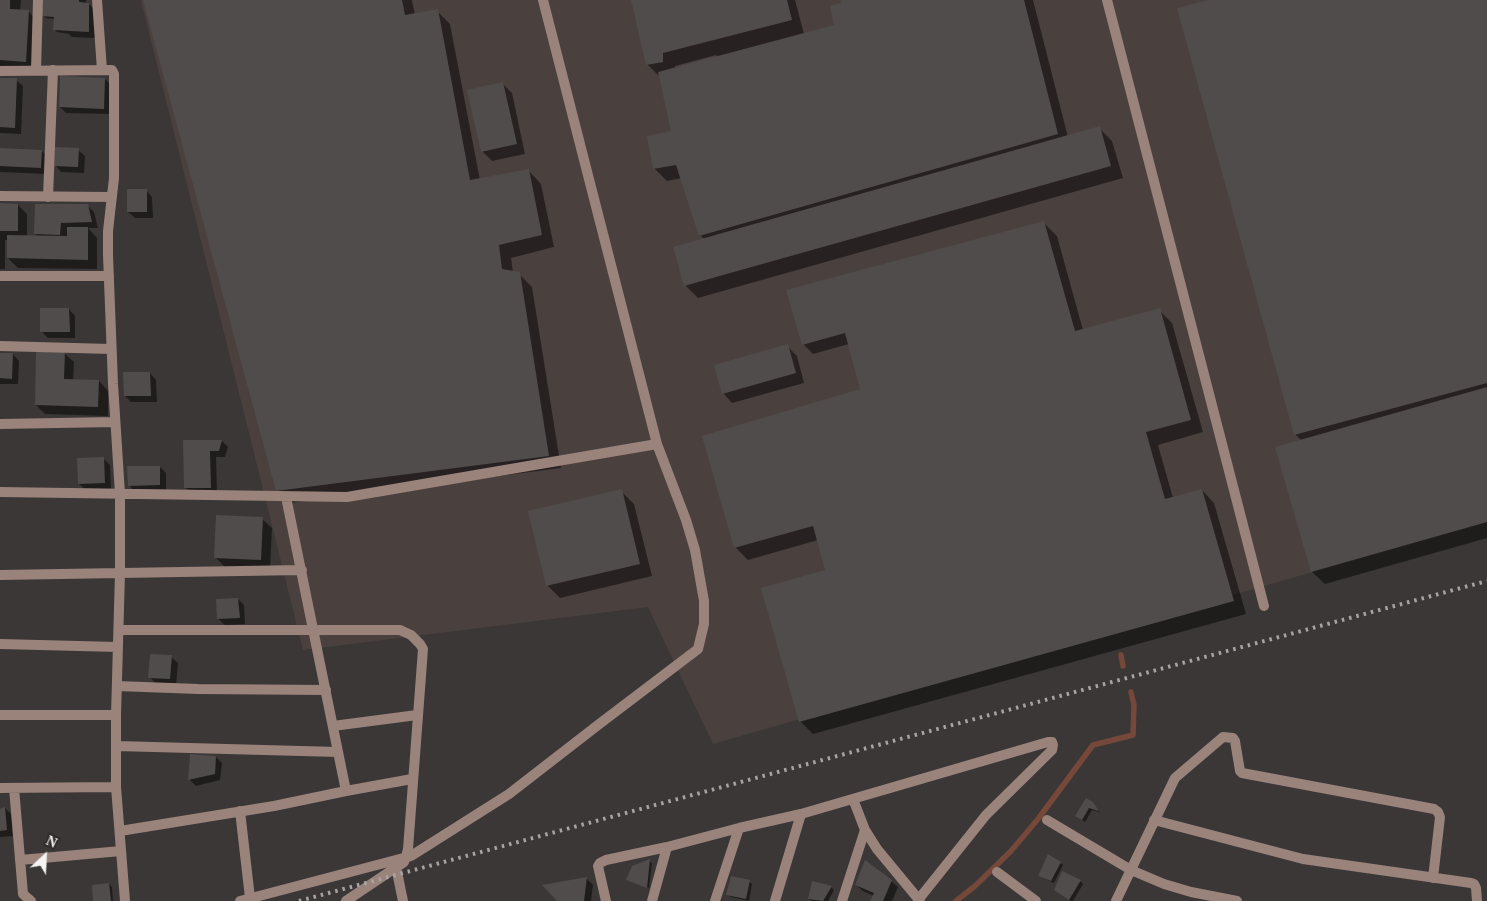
<!DOCTYPE html>
<html>
<head>
<meta charset="utf-8">
<style>
  body { margin:0 }
  #map { position:relative; width:1487px; height:901px; overflow:hidden; background:#3a3736; font-family:"Times New Roman",serif }
  canvas { display:block }
  .north { position:absolute; left:20px; top:831px; width:50px; height:50px; -webkit-text-stroke:4px #302d2c; paint-order:stroke; rotate:25deg; font-size:14px; font-weight:700; line-height:20px; text-align:center; color:#f5f3f2 }
  .north::after { content:''; display:block; margin:auto; width:18px; height:22px; background:#f5f3f2; clip-path:polygon(50% 0,100% 100%,50% 72%,0 100%) }
</style>
</head>
<body>
<div id="map">
<canvas width="1487" height="901"></canvas>
<div class="north">N</div>
</div>
<script>
const ctx = document.querySelector('canvas').getContext('2d');
ctx.lineJoin = 'round';
function paint(path, color) { ctx.fillStyle = color; ctx.fill(path, 'evenodd'); }
const shape = rows => new Path2D(rows.map(r => 'M' + r).join(''));
function strokePath(path, color, width, dash) { ctx.strokeStyle = color; ctx.lineWidth = width; ctx.lineCap = dash ? 'butt' : 'round'; ctx.setLineDash(dash || []); ctx.stroke(path); }
paint(shape([
  [141,0,1487,0,1487,522,713,744,648,607,303,650]
]), '#4a413e');
paint(shape([
  [0,0,21,0,20,11,29,12,38,21,36,71,0,68],
  [45,0,86,0,86,4,89,4,95,10,95,38,72,37,69,34,57,32,54,29,55,19,46,18,43,15],
  [145,0,412,0,415,15,437,11,450,24,480,180,529,171,541,184,554,247,511,258,513,272,519,274,532,287,561,468,290,503,277,491],
  [633,0,795,0,804,34,835,26,843,4,842,0,1033,0,1068,137,1099,128,1112,141,1123,178,698,298,685,285,704,239,700,235,682,178,667,181,654,168,672,132,660,77,647,64],
  [716,55,717,58,675,69,675,66],
  [1213,0,1487,0,1487,538,1325,584,1312,572,1302,441,1295,434],
  [0,79,16,80,23,86,21,134,0,133],
  [105,79,111,85,110,114,66,113,60,107],
  [502,83,512,93,525,154,492,161,482,151],
  [0,149,42,151,48,158,47,174,0,172],
  [78,150,85,156,84,173,61,172,55,165],
  [146,190,152,197,153,218,135,218,128,212],
  [0,205,18,205,27,214,27,237,38,237,35,234,87,205,94,212,98,228,88,228,97,238,97,269,18,268,8,258,9,240,5,240,5,269,0,269],
  [1044,223,1057,236,1083,330,1159,310,1172,323,1203,432,1158,445,1173,498,1202,490,1214,503,1246,614,813,734,800,721,827,571,818,540,748,560,735,547,861,390,849,344,813,354,803,344],
  [69,309,75,316,75,338,48,338,42,332],
  [787,346,797,356,804,383,732,403,723,393],
  [64,353,74,362,73,381,99,381,108,391,108,416,45,414,36,405],
  [0,354,13,354,19,361,18,384,0,384],
  [150,373,156,380,157,402,131,402,125,396],
  [185,441,222,441,228,447,225,457,216,457,217,494,192,494,186,488],
  [104,459,110,465,111,489,86,490,79,484],
  [160,467,166,473,166,491,135,492,129,485],
  [621,491,634,504,652,576,560,598,547,585],
  [262,519,272,528,270,569,225,567,215,557],
  [238,599,244,605,245,624,225,625,218,619],
  [171,657,178,663,176,685,156,684,150,677],
  [191,755,216,757,222,763,220,780,196,786,190,780],
  [1093,803,1100,812,1092,810,1085,822,1077,816],
  [5,808,11,814,13,836,0,837,0,811],
  [649,861,652,863,649,888,629,880],
  [1061,863,1063,865,1054,883,1043,878,1040,876],
  [1063,873,1080,881,1083,884,1073,901,1071,901,1058,892],
  [587,879,593,885,591,901,559,901,544,886],
  [749,881,752,884,749,901,731,897,728,894],
  [891,881,898,887,892,901,872,901,874,896,863,891,856,885],
  [813,883,831,887,834,890,828,901,812,901,809,899],
  [109,884,112,887,113,901,95,901]
]), '#0007');
strokePath(shape([
  [1121,655,1123,666],
  [956,901,975,886,1011,851,1038,819,1093,745,1133,735,1134,705,1131,692]
]), '#754839', 5.5);
paint(shape([
  [0,0,10,0,10,9,29,10,26,62,0,60],
  [43,0,79,0,79,2,89,3,89,32,53,30,54,17,42,16],
  [143,0,402,0,405,15,438,9,470,180,529,169,542,235,499,245,502,269,520,272,549,456,276,491],
  [631,0,787,0,792,20,663,53,663,62,646,65],
  [840,0,1024,0,1058,134,699,236,676,165,653,169,647,136,671,131,658,72,834,25,830,6,841,3],
  [1208,0,1487,0,1487,383,1294,435,1177,8],
  [60,76,105,78,104,109,59,107],
  [0,78,17,78,15,128,0,127],
  [503,82,517,144,481,152,467,90],
  [1100,126,1111,166,684,286,673,247],
  [55,147,79,148,78,167,54,166],
  [0,148,42,150,41,168,0,166],
  [127,189,147,189,147,212,127,212],
  [0,203,18,204,18,231,0,231],
  [35,204,88,204,92,222,61,223,60,235,34,234],
  [1044,221,1075,331,1160,308,1191,420,1146,432,1165,499,1202,489,1234,601,799,722,761,588,825,570,813,526,734,548,702,436,860,389,845,333,802,345,786,290],
  [67,227,88,227,88,260,7,258,7,235,67,236],
  [40,308,69,308,70,332,40,332],
  [788,344,796,373,722,394,714,365],
  [36,350,65,351,64,379,99,380,98,407,35,405],
  [0,353,13,353,12,379,0,378],
  [123,372,150,372,151,396,124,396],
  [1487,387,1487,522,1311,572,1275,447],
  [183,440,222,440,219,451,210,451,211,488,184,488],
  [104,457,105,483,78,484,77,458],
  [127,466,160,466,160,485,128,486],
  [622,489,640,564,546,586,528,511],
  [216,515,263,517,261,560,214,558],
  [238,598,240,618,217,619,216,599],
  [150,654,172,655,170,679,148,678],
  [190,754,216,756,215,774,188,780],
  [1086,798,1093,802,1099,811,1089,808,1082,820,1075,816],
  [5,807,7,830,0,831,0,809],
  [1048,854,1061,862,1051,881,1038,876],
  [650,859,647,888,626,880,632,866],
  [865,860,892,880,883,901,870,901,874,893,855,885],
  [1062,871,1081,880,1069,900,1054,890],
  [731,876,750,880,746,899,726,895],
  [587,877,584,901,557,901,542,885],
  [812,881,832,886,823,901,808,899],
  [109,883,111,901,93,901,92,885]
]), '#504c4b');
strokePath(shape([
  [97,0,102,70],
  [1107,0,1264,606],
  [36,70,38,0],
  [0,71,112,70,114,74,114,178,108,231,108,255,113,384,120,494,120,573,116,715,116,787,125,901],
  [0,196,112,197],
  [48,197,53,70],
  [0,276,109,276],
  [0,346,111,349],
  [0,424,115,422],
  [0,492,347,497,657,444],
  [286,497,346,791],
  [0,575,302,570],
  [119,630,400,630,411,635,420,644,423,649,408,849,406,857,404,862,346,901],
  [0,644,118,647],
  [117,686,198,689,326,690],
  [0,715,116,715],
  [333,726,417,715],
  [116,746,338,752],
  [0,788,116,787],
  [14,788,23,894,31,901],
  [853,799,865,830,877,849,920,901],
  [240,811,250,898],
  [1047,820,1131,870,1164,884,1191,892,1237,901],
  [1154,820,1303,859,1471,883,1474,884,1476,888,1477,901],
  [120,831,274,806,346,791,412,779],
  [20,860,121,851],
  [396,867,403,901],
  [997,872,1036,901],
  [240,901,411,856,509,794,598,725,698,649,704,624,704,601,695,550,686,520,657,444,543,0],
  [606,901,598,866,600,863,606,860,667,847,739,828,801,814,1048,742,1052,742,1053,745,1052,750,986,815,918,900],
  [652,901,667,847],
  [715,901,739,828],
  [775,901,801,814],
  [842,901,865,830],
  [1116,901,1175,778,1223,737,1233,738,1235,741,1240,771,1242,773,1434,809,1438,812,1440,817,1433,878]
]), '#99837b', 10);
strokePath(shape([
  [299,901,1487,581]
]), '#a7a4a3', 4, [2.5, 5]);
</script>
</body>
</html>
